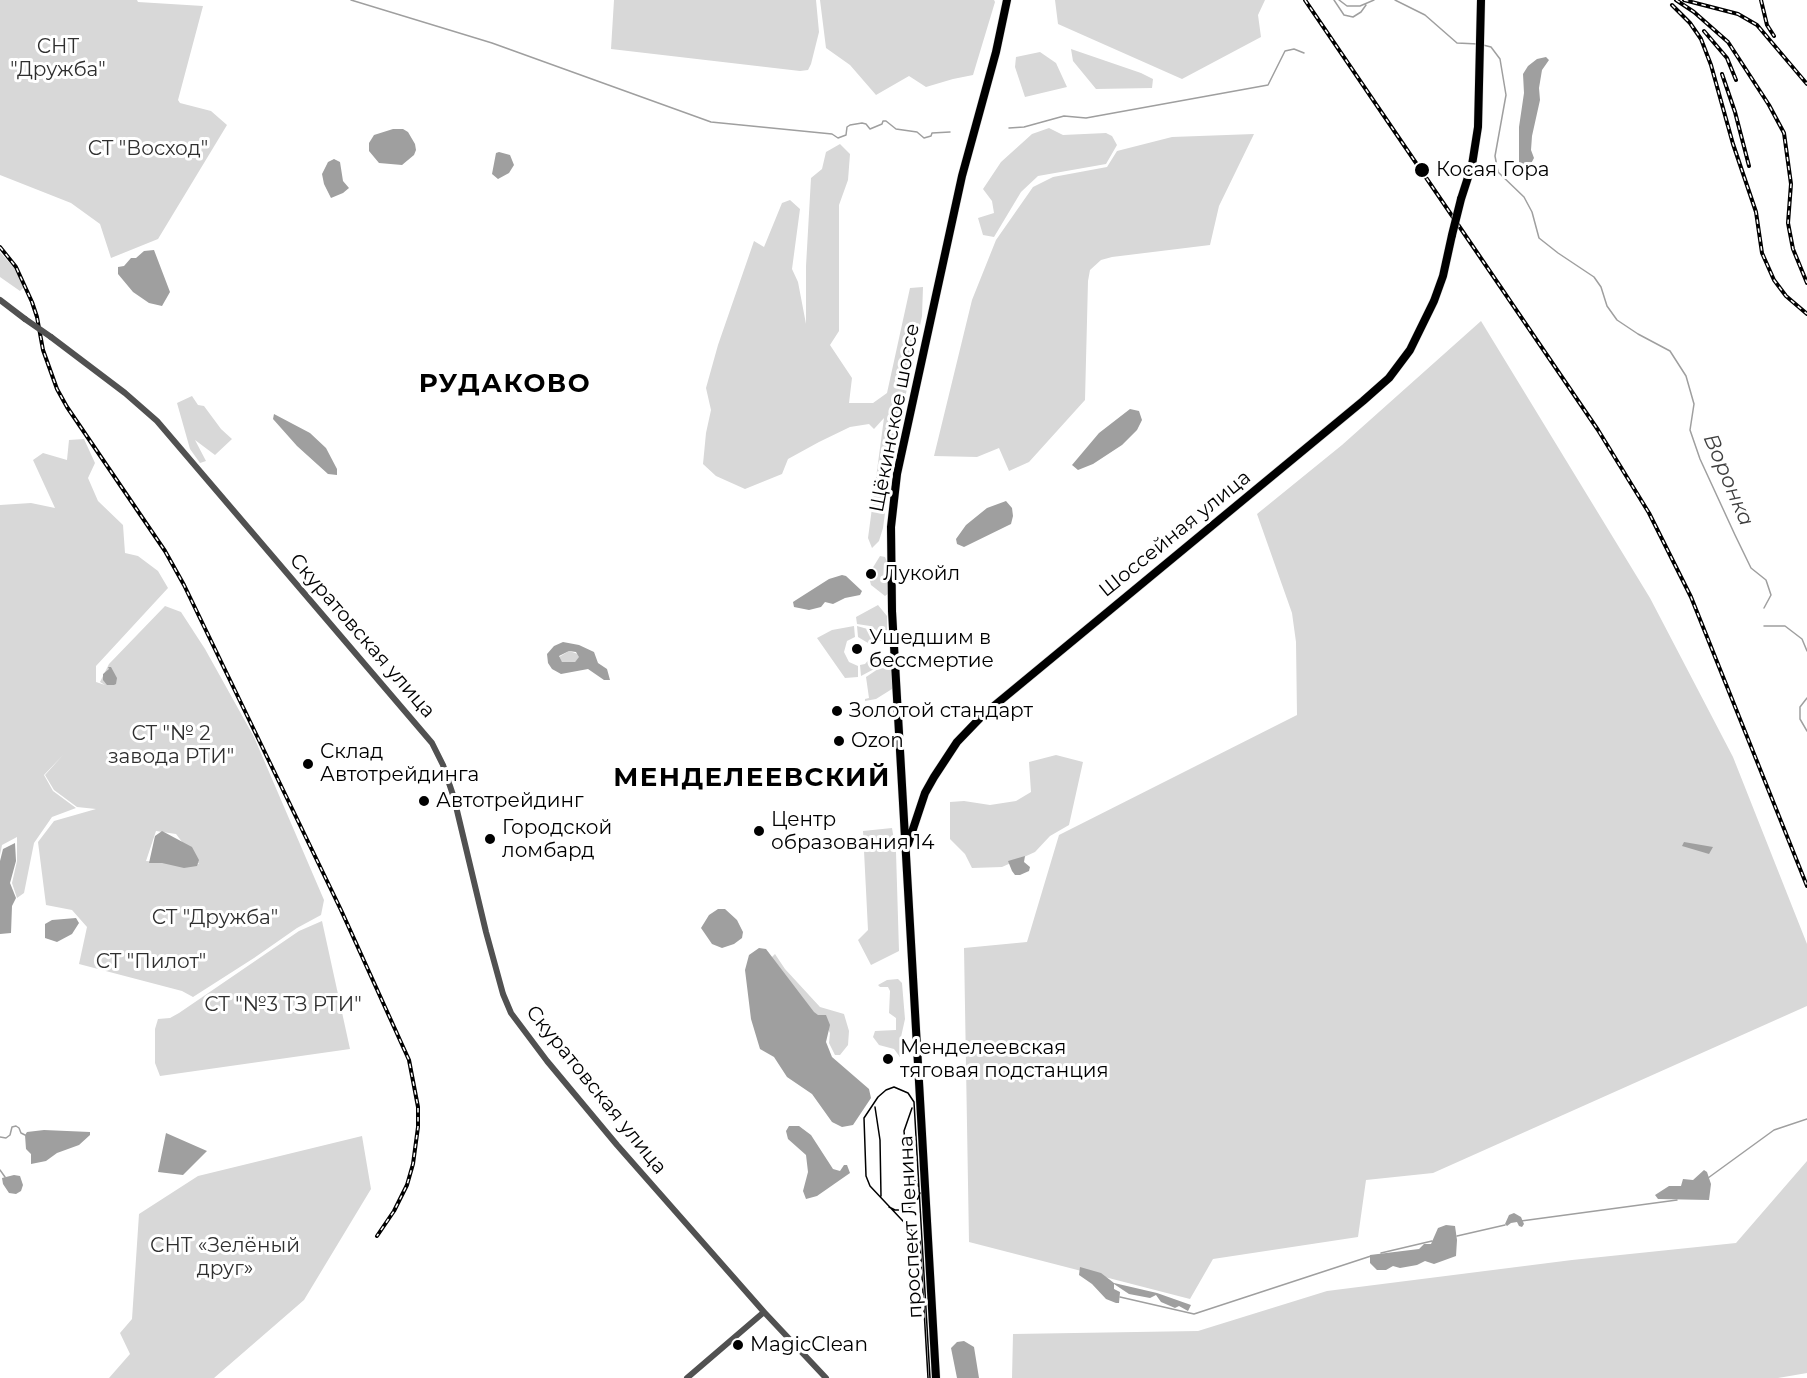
<!DOCTYPE html>
<html>
<head>
<meta charset="utf-8">
<style>
  body { margin:0 }
  canvas { display:block; background:#fff }
</style>
</head>
<body>
<canvas width="1807" height="1378"></canvas>
<script>
const ctx = document.querySelector('canvas').getContext('2d');
ctx.lineJoin = 'round';
function paint(path, color) { ctx.fillStyle = color; ctx.fill(path, 'evenodd'); }
const shape = rows => new Path2D(rows.map(r => 'M' + r).join(''));
function strokePath(path, color, width, dash) { ctx.strokeStyle = color; ctx.lineWidth = width; ctx.lineCap = dash ? 'butt' : 'round'; ctx.setLineDash(dash || []); ctx.stroke(path); }
function write(font, color, halo, rows, align = 'center') {
  ctx.font = font + ' Montserrat,sans-serif'; ctx.lineWidth = 6; ctx.setLineDash([]); ctx.textBaseline = 'middle'; ctx.strokeStyle = halo; ctx.fillStyle = color; for (const [text, x, y, turn = 0] of rows) {
    ctx.save(); ctx.translate(x, y); ctx.rotate((+turn || 0) * Math.PI / 180); ctx.textAlign = isNaN(turn) ? turn : align; if (halo) ctx.strokeText(text, 0, 0); ctx.fillText(text, 0, 0); ctx.restore();
  }
}
paint(shape([
  [0,0,137,0,138,2,203,6,178,100,180,103,211,111,227,125,158,239,111,258,100,224,71,203,0,175],
  [614,0,816,0,819,32,811,64,808,70,800,71,611,49],
  [820,0,994,0,995,2,973,75,953,79,926,87,909,76,876,95,850,65,826,48],
  [1055,0,1265,0,1258,15,1261,37,1182,79,1058,24],
  [1071,49,1141,73,1153,79,1152,88,1096,89,1073,61],
  [1040,52,1056,63,1067,87,1025,97,1015,67,1016,57],
  [1049,128,1063,135,1106,133,1112,136,1117,145,1106,164,1038,176,1021,192,994,237,983,235,978,218,994,213,992,201,983,189,1001,162,1032,134],
  [1254,134,1219,206,1210,245,1112,257,1101,260,1090,270,1088,281,1085,400,1029,462,1009,471,999,448,977,457,934,456,972,300,996,240,1033,187,1053,177,1107,167,1117,151,1172,137],
  [840,144,850,154,848,180,839,205,839,331,830,345,852,378,849,403,873,403,887,393,910,288,923,287,922,316,892,461,883,528,879,541,872,548,868,538,884,418,874,429,869,424,850,427,819,442,788,459,782,474,745,489,716,476,703,464,706,433,711,410,706,388,718,345,754,241,764,247,782,203,790,200,800,209,792,269,798,282,806,324,806,266,811,178,822,169,826,152],
  [0,252,15,269,22,282,24,287,20,291,0,277],
  [1481,321,1650,598,1733,757,1807,944,1807,1006,1433,1173,1366,1180,1358,1237,1213,1259,1190,1299,969,1242,964,948,1027,942,1059,835,1297,715,1296,642,1292,613,1257,514,1342,445],
  [192,396,198,405,204,406,221,429,232,439,215,455,195,440,206,461,200,463,190,449,177,403],
  [84,439,95,463,88,478,98,501,123,525,125,553,138,556,158,571,168,588,96,666,96,682,105,685,100,682,109,664,165,606,181,612,205,649,254,737,324,900,321,915,297,928,254,958,193,997,182,991,79,964,87,927,72,910,46,905,38,842,54,821,96,809,77,807,54,790,45,775,63,755,44,775,53,791,76,808,52,817,34,843,24,893,17,898,12,883,17,861,17,837,2,845,0,855,0,505,31,503,55,508,33,460,43,453,67,460,69,440],
  [156,831,176,834,199,864,146,861],
  [880,556,885,557,888,564,889,593,885,596,871,585,870,581,872,569],
  [878,605,887,616,887,639,883,640,876,630,870,626,857,624,856,617],
  [854,626,855,637,847,641,844,652,849,662,858,666,858,677,845,678,817,638,832,630],
  [857,626,871,630,881,641,868,643,858,637],
  [569,651,578,654,580,657,575,662,562,662,559,659,559,657],
  [882,656,876,668,861,676,860,665,865,664,870,658],
  [890,667,893,674,894,686,892,689,876,699,865,701,865,699,869,698,866,677,878,669],
  [1056,755,1083,762,1069,825,1050,836,1035,852,1002,867,972,868,965,854,950,839,950,802,964,801,990,805,1016,801,1031,792,1029,762],
  [892,828,896,852,899,951,871,965,858,940,868,930,863,831],
  [322,921,350,1049,160,1076,155,1063,155,1029,158,1019,170,1018,179,1013,299,931],
  [775,954,785,969,820,1007,844,1014,849,1031,848,1045,840,1055,835,1055,829,1043,830,1033,827,1027,819,1023,771,958],
  [898,979,902,983,905,1019,901,1037,900,1057,894,1049,879,1045,873,1037,875,1031,896,1030,896,1018,889,1013,890,991,888,987,880,987,878,985,887,980],
  [362,1136,371,1189,304,1300,214,1378,109,1378,130,1354,120,1333,132,1319,139,1214,198,1176],
  [1807,1161,1807,1373,1778,1378,1012,1378,1013,1334,1198,1331,1327,1291,1572,1260,1736,1243]
]), '#d8d8d8');
paint(shape([
  [1546,57,1549,60,1542,70,1539,88,1540,100,1532,136,1531,150,1534,158,1526,173,1519,166,1519,127,1524,93,1523,74,1528,66,1537,59],
  [393,129,403,129,408,132,415,144,416,150,414,155,402,165,379,163,369,151,369,143,374,135],
  [499,152,510,155,514,165,509,173,498,179,492,174,496,153],
  [334,159,340,162,343,181,349,188,343,193,331,198,324,184,322,174,328,162],
  [154,250,170,292,162,306,149,303,133,292,118,274,118,267,124,266,131,258,136,258,144,251],
  [1130,409,1139,411,1142,420,1137,430,1122,445,1093,464,1078,470,1072,465,1099,433],
  [274,414,310,433,326,448,337,469,337,475,328,474,297,446,273,419],
  [1006,501,1012,508,1013,516,1011,524,964,547,957,544,956,539,966,525,987,508],
  [842,575,846,576,862,591,860,595,845,598,833,604,825,602,821,607,809,610,794,607,793,602,796,600,829,579],
  [563,642,579,645,594,652,598,663,607,669,610,680,604,680,588,669,561,674,552,669,548,663,547,654,554,646],
  [569,651,576,652,579,657,575,662,562,662,559,656],
  [108,667,111,667,117,678,116,684,114,685,107,685,103,680,103,674,109,669],
  [162,831,192,847,199,860,197,866,184,868,162,863,149,863,155,836],
  [1684,842,1713,847,1709,854,1682,846],
  [15,843,16,861,10,883,16,898,12,906,11,933,0,934,0,861,3,849],
  [1025,856,1024,862,1030,867,1029,871,1020,875,1015,875,1012,871,1008,861],
  [718,909,725,909,737,920,743,932,742,938,734,944,722,948,712,944,701,928,709,915],
  [76,918,79,923,72,934,57,942,45,938,45,924,52,920],
  [759,948,766,949,814,1012,818,1015,826,1015,830,1025,826,1042,832,1057,869,1089,871,1098,853,1125,842,1127,832,1122,812,1094,787,1077,774,1057,760,1049,751,1019,745,970,749,955],
  [789,1126,799,1126,811,1135,833,1169,840,1171,844,1165,847,1165,850,1173,817,1196,806,1199,803,1191,808,1172,806,1155,788,1139,786,1131],
  [44,1130,90,1132,90,1135,79,1145,57,1153,46,1161,31,1164,31,1154,26,1149,25,1135,27,1132],
  [166,1133,207,1151,183,1175,158,1172],
  [1704,1170,1707,1172,1711,1184,1709,1200,1658,1199,1655,1195,1669,1186,1681,1186,1683,1179,1693,1180],
  [14,1175,20,1176,23,1185,21,1191,16,1194,9,1193,3,1184,2,1178],
  [1514,1213,1521,1217,1524,1224,1522,1227,1519,1226,1517,1222,1511,1223,1507,1226,1505,1224,1509,1215],
  [1446,1225,1455,1226,1457,1240,1456,1256,1434,1264,1425,1261,1417,1265,1400,1268,1393,1266,1386,1270,1377,1270,1370,1263,1370,1255,1419,1249,1424,1244,1431,1244,1438,1228],
  [1080,1267,1101,1273,1114,1283,1157,1293,1191,1305,1188,1311,1179,1306,1175,1308,1161,1302,1156,1295,1150,1298,1129,1294,1114,1284,1114,1289,1120,1292,1119,1303,1116,1303,1106,1299,1092,1284,1079,1275],
  [964,1341,974,1347,979,1378,957,1378,951,1348,957,1342]
]), '#9f9f9f');
strokePath(shape([
  [351,0,492,43,711,122,832,134,838,138,846,135,847,127,850,125,862,123,866,124,870,129,882,124,883,121,886,121,896,129,917,132,924,138,931,136,932,133,950,132],
  [1334,0,1344,15,1353,17,1361,12,1366,5],
  [1339,0,1347,6,1360,6,1374,0],
  [1395,0,1425,15,1457,43,1478,44],
  [1483,45,1491,47,1500,59,1506,95,1495,156,1498,172,1524,197,1532,212,1539,238,1558,253,1594,277,1601,287,1607,306,1617,320,1638,334,1670,351,1686,376,1694,404,1690,430,1700,459,1735,535,1751,568,1766,580,1771,595,1764,608],
  [1009,128,1024,127,1064,116,1086,118,1268,85,1285,51,1294,49,1304,53],
  [1764,626,1785,626,1802,639,1807,651],
  [1807,698,1800,707,1800,719,1807,731],
  [0,1137,6,1138,10,1135,12,1127,16,1126,19,1128,21,1133,25,1135],
  [0,1170,5,1177],
  [1708,1178,1774,1130,1807,1119],
  [1521,1221,1677,1200],
  [1457,1236,1505,1225],
  [1381,1253,1432,1241],
  [1120,1297,1194,1314,1371,1256]
]), '#9f9f9f', 1.5);
const major = shape([
  [1461,199,1472,165,1478,127,1481,0],
  [908,844,925,793,934,777,957,742,983,715,1363,401,1389,378,1410,350,1434,301,1443,276,1452,235],
  [936,1378,892,611,891,527,897,474,962,176,996,52,1007,0]
]);
strokePath(major, '#dbdbdb', 9);
strokePath(shape([
  [0,300,25,319],
  [51,337,125,393,157,421,432,743,443,765,454,798,486,932,503,994,511,1013,547,1061,617,1145,764,1312,826,1378],
  [687,1378,764,1312]
]), '#515151', 6);
strokePath(major, '#000', 8);
strokePath(shape([
  [875,1107,880,1140,881,1196],
  [912,1108,904,1131,907,1165,909,1172,919,1187],
  [889,1207,895,1210,906,1210,916,1203,920,1193],
  [928,1378,920,1241,917,1236,870,1186,866,1176,864,1118,878,1097,886,1090,894,1087,908,1093,914,1102,930,1378]
]), '#000', 1.5);
const rail = shape([
  [1305,0,1598,430,1649,513,1691,597,1807,886],
  [1676,0,1694,12,1728,42,1769,105,1784,133,1791,184,1788,223,1793,249,1807,283],
  [1684,0,1738,14,1757,25,1807,84],
  [1761,0,1767,25,1774,36],
  [1672,5,1690,23,1701,39,1711,65,1733,144,1756,212,1762,253,1774,280,1786,296,1807,314],
  [1704,31,1727,58,1736,80],
  [1722,74,1735,112,1749,166],
  [0,247,16,267,32,302,37,317,43,350,57,389,67,407,165,551,184,585,341,910,409,1060,418,1107,418,1127,413,1164,407,1185,394,1211,377,1236]
]);
strokePath(rail, '#000', 4);
strokePath(rail, '#fff', 1.5, [4.5]);
const majorBridge = shape([
  [1452,235,1461,199]
]);
strokePath(majorBridge, '#dbdbdb', 9, []);
strokePath(shape([
  [25,319,51,337]
]), '#515151', 6);
strokePath(majorBridge, '#000', 8);
for (const [x, y, r, color] of [
  [1422,170,8,"#000"],
  [871,574,6,"#000"],
  [857,649,6,"#000"],
  [837,711,6,"#000"],
  [839,741,6,"#000"],
  [308,764,6,"#000"],
  [424,801,6,"#000"],
  [759,831,6,"#000"],
  [490,839,6,"#000"],
  [888,1059,6,"#000"],
  [738,1345,6,"#000"]
]) { const dot = new Path2D(); dot.arc(x, y, r, 0, 2 * Math.PI); ctx.fillStyle = color; ctx.fill(dot); strokePath(dot, '#fff', 2); }
write('20px', '#2f2f2f', '#fff', [
  ["СНТ",58,47],
  ["\"Дружба\"",58,70],
  ["СТ \"Восход\"",148,149],
  ["СТ \"№ 2",171,734],
  ["завода РТИ\"",171,757],
  ["СТ \"Дружба\"",215,918],
  ["СТ \"Пилот\"",151,962],
  ["СТ \"№3 ТЗ РТИ\"",283,1005],
  ["СНТ «Зелёный",225,1246],
  ["друг»",225,1269]
]);
write('20px', '#000', '#fff', [
  ["Косая Гора",1436,170],
  ["Лукойл",883,574],
  ["Ушедшим в",869,638],
  ["бессмертие",869,661],
  ["Золотой стандарт",849,711],
  ["Ozon",851,741],
  ["Склад",320,752],
  ["Автотрейдинга",320,775],
  ["Автотрейдинг",436,801],
  ["Центр",771,820],
  ["образования 14",771,843],
  ["Городской",502,828],
  ["ломбард",502,851],
  ["Менделеевская",900,1048],
  ["тяговая подстанция",900,1071],
  ["MagicClean",750,1345]
], 'left');
write('20px', '#000', '#fff', [
  ["Щёкинское шоссе",895,418,-79],
  ["Шоссейная улица",1175,534,-39],
  ["Скуратовская улица",362,636,49],
  ["Скуратовская улица",596,1090,51],
  ["проспект Ленина",911,1227,-93]
]);
write('italic 21px', '#404040', '#fff', [
  ["Воронка",1728,480,67]
]);
ctx.letterSpacing = '1.5px';
write('bold 26px', '#000', '#fff', [
  ["РУДАКОВО",505,384],
  ["МЕНДЕЛЕЕВСКИЙ",752,778]
]);
ctx.letterSpacing = '0px';
</script>
</body>
</html>
